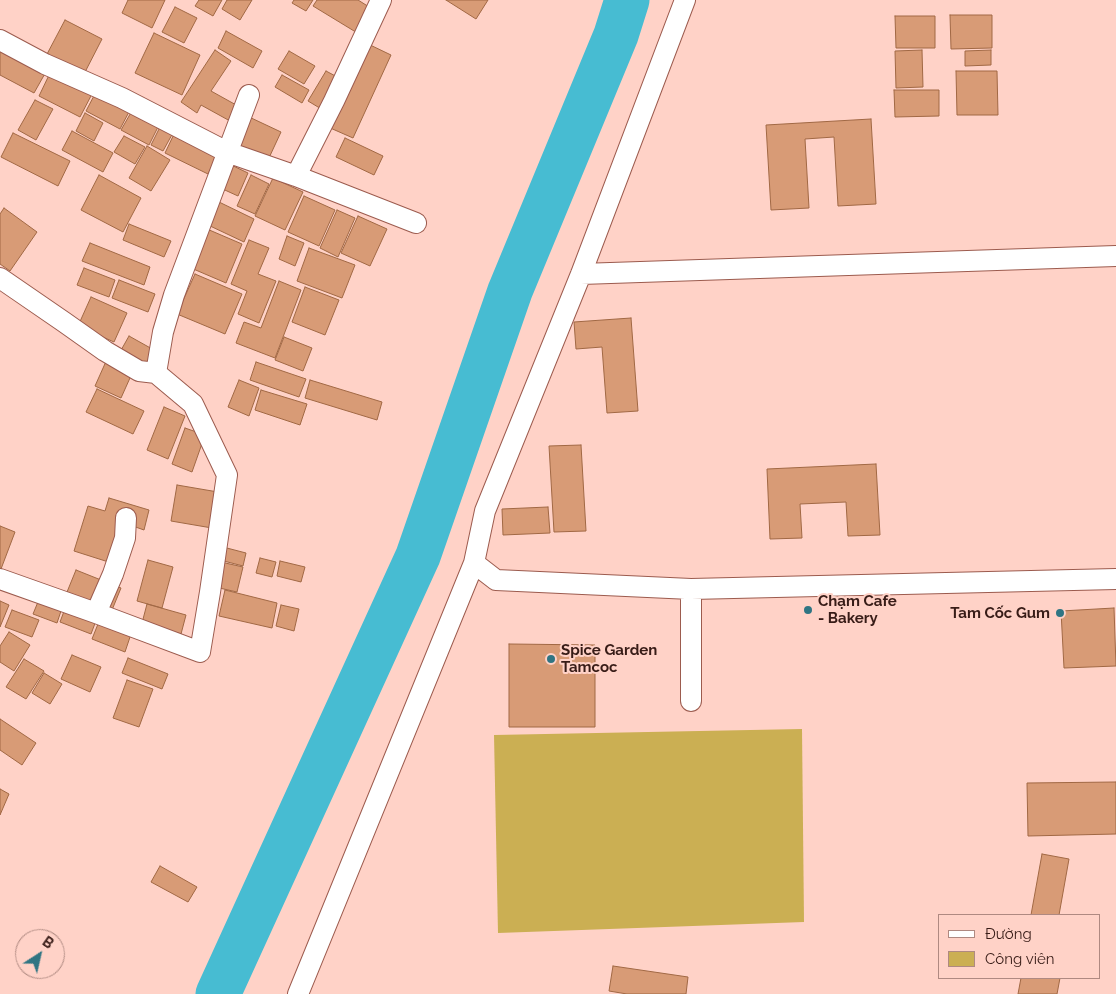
<!DOCTYPE html>
<html>
<head>
<meta charset="utf-8">
<style>
  body { margin:0 }
  #map { position:relative; width:1116px; height:994px; overflow:hidden; background:#ffd2c7; font-family:Raleway,sans-serif }
  canvas { display:block }
  .legend { position:absolute; left:938px; top:914px; width:162px; height:65px; box-sizing:border-box; background:#ffd2c7; border:1px solid #af8981; margin:0; padding:6px 9px; list-style:none; font-size:15px; color:#381c17 }
  .legend li { display:flex; align-items:center; gap:10px; height:25px }
  .legend b { width:25px; border:1px solid #af8981 }
  .north { position:absolute; left:15px; top:929px; width:50px; height:50px; box-sizing:border-box; background:#ffd2c7; border:1px solid #af8981; border-radius:50%; rotate:35deg; font-size:14px; font-weight:700; line-height:20px; text-align:center; color:#381c17 }
  .north::after { content:''; display:block; margin:auto; width:18px; height:22px; background:#307583; clip-path:polygon(50% 0,100% 100%,50% 72%,0 100%) }
</style>
</head>
<body>
<div id="map">
<canvas width="1116" height="994"></canvas>
<ul class="legend">
<li><b style="height:6px;background:#fff"></b>Đường</li>
<li><b style="height:14px;background:#cbaf53"></b>Công viên</li>
</ul>
<div class="north">B</div>
</div>
<script>
const ctx = document.querySelector('canvas').getContext('2d');
ctx.lineJoin = 'round';
function paint(path, color) { ctx.fillStyle = color; ctx.fill(path, 'evenodd'); }
const shape = rows => new Path2D(rows.map(r => 'M' + r).join(''));
function strokePath(path, color, width, dash) { ctx.strokeStyle = color; ctx.lineWidth = width; ctx.lineCap = dash ? 'butt' : 'round'; ctx.setLineDash(dash || []); ctx.stroke(path); }
function write(font, color, halo, rows, align = 'center') {
  ctx.font = font + ' Raleway,sans-serif'; ctx.lineWidth = 4; ctx.setLineDash([]); ctx.textBaseline = 'middle'; ctx.strokeStyle = halo; ctx.fillStyle = color; for (const [text, x, y, turn = 0] of rows) {
    ctx.save(); ctx.translate(x, y); ctx.rotate((+turn || 0) * Math.PI / 180); ctx.textAlign = isNaN(turn) ? turn : align; if (halo) ctx.strokeText(text, 0, 0); ctx.fillText(text, 0, 0); ctx.restore();
  }
}
paint(shape([
  [802,729,804,922,498,933,494,735]
]), '#cbaf53');
strokePath(shape([
  [218,994,418,556,510,291,616,35,627,0]
]), '#47bcd2', 45);
const building = shape([
  [128,0,165,0,152,28,122,13,128,0],
  [199,0,222,0,213,16,195,6,199,0],
  [227,0,252,0,240,20,222,9,227,0],
  [294,0,313,0,306,11,292,3,294,0],
  [317,0,358,0,374,10,359,34,313,6,317,0],
  [446,0,488,0,476,19,446,0],
  [175,7,197,18,184,43,162,32,175,7],
  [950,15,992,15,992,48,951,49,950,15],
  [895,16,935,16,935,48,896,48,895,16],
  [65,20,102,39,83,76,46,56,65,20],
  [226,31,262,51,253,68,218,48,226,31],
  [154,33,200,55,182,95,135,73,154,33],
  [366,43,391,55,353,138,328,127,366,43],
  [0,45,47,70,34,93,0,75,0,45],
  [215,50,231,61,211,91,238,106,230,121,201,105,197,113,181,102,215,50],
  [922,50,923,87,896,88,895,51,922,50],
  [991,50,991,65,965,66,965,51,991,50],
  [289,51,315,66,304,84,278,69,289,51],
  [51,71,93,92,80,117,39,96,51,71],
  [326,71,341,79,323,110,308,101,326,71],
  [956,71,997,71,998,115,957,115,956,71],
  [282,75,309,90,302,103,275,87,282,75],
  [894,90,939,90,939,116,895,117,894,90],
  [96,92,130,110,120,129,86,111,96,92],
  [35,100,53,109,36,140,18,130,35,100],
  [133,109,160,123,149,145,121,130,133,109],
  [85,113,103,123,94,141,76,131,85,113],
  [247,116,281,132,268,160,234,143,247,116],
  [871,119,876,204,838,206,834,137,805,139,809,208,771,210,766,125,871,119],
  [161,125,174,131,163,151,151,145,161,125],
  [72,131,113,153,103,172,62,150,72,131],
  [175,132,218,154,208,174,165,153,175,132],
  [13,133,70,161,58,186,1,157,13,133],
  [124,136,145,147,135,164,114,152,124,136],
  [345,138,383,156,374,175,336,157,345,138],
  [147,146,170,160,151,191,129,178,147,146],
  [227,163,248,173,238,196,216,186,227,163],
  [99,175,141,198,123,232,81,210,99,175],
  [251,175,269,184,255,214,237,206,251,175],
  [273,178,303,192,285,230,255,216,273,178],
  [304,196,335,210,319,246,288,232,304,196],
  [219,202,254,219,244,242,208,225,219,202],
  [4,208,37,232,10,271,0,264,0,214,4,208],
  [337,210,355,218,338,257,320,248,337,210],
  [358,216,387,229,370,266,341,253,358,216],
  [129,224,171,241,164,257,123,240,129,224],
  [207,229,242,244,226,283,191,268,207,229],
  [287,236,304,243,295,266,279,259,287,236],
  [249,240,269,248,258,274,276,281,259,323,238,314,247,291,231,284,249,240],
  [90,243,150,267,144,285,82,261,90,243],
  [309,248,355,265,342,298,297,281,309,248],
  [84,268,115,280,109,297,77,285,84,268],
  [195,274,242,294,225,334,177,314,195,274],
  [119,280,155,294,148,312,112,298,119,280],
  [279,281,301,290,275,358,236,343,244,322,261,328,279,281],
  [305,287,339,300,325,335,292,322,305,287],
  [91,297,127,313,114,342,78,326,91,297],
  [631,318,638,411,607,413,602,347,576,349,574,322,631,318],
  [129,336,154,350,145,366,120,352,129,336],
  [284,337,312,348,303,371,275,360,284,337],
  [108,357,134,369,121,398,95,386,108,357],
  [256,362,306,379,299,397,250,380,256,362],
  [239,380,259,388,249,416,228,407,239,380],
  [310,380,382,402,377,420,305,398,310,380],
  [97,389,144,411,133,434,86,412,97,389],
  [261,390,307,404,300,425,255,410,261,390],
  [164,407,185,416,168,459,147,450,164,407],
  [185,428,205,435,192,472,172,464,185,428],
  [581,445,586,531,554,532,549,446,581,445],
  [876,464,880,535,848,536,846,502,800,504,802,538,770,539,767,469,876,464],
  [177,485,218,492,212,528,171,521,177,485],
  [109,498,149,510,144,530,130,525,118,565,74,551,88,506,105,511,109,498],
  [548,507,550,533,503,535,502,509,548,507],
  [0,526,15,532,1,569,0,569,0,526],
  [223,547,246,553,243,566,220,560,223,547],
  [260,558,276,562,272,577,256,573,260,558],
  [148,560,173,567,162,608,137,601,148,560],
  [280,561,305,567,301,582,277,576,280,561],
  [221,562,243,567,237,592,215,587,221,562],
  [76,570,121,588,112,610,67,592,76,570],
  [225,590,277,603,272,628,219,616,225,590],
  [40,597,63,605,57,623,33,614,40,597],
  [0,601,9,605,0,627,0,601],
  [147,604,186,615,181,634,142,623,147,604],
  [281,605,299,609,294,631,276,626,281,605],
  [66,606,97,618,91,634,60,622,66,606],
  [1114,608,1116,666,1064,668,1061,611,1114,608],
  [12,610,39,620,32,637,5,627,12,610],
  [100,619,132,631,125,652,92,639,100,619],
  [9,632,30,645,14,671,0,662,0,646,9,632],
  [509,644,595,645,595,727,509,727,509,644],
  [72,655,101,667,90,692,61,679,72,655],
  [128,658,168,674,162,689,122,673,128,658],
  [24,659,44,671,26,699,6,687,24,659],
  [44,673,62,684,50,704,32,693,44,673],
  [127,680,153,689,139,727,113,718,127,680],
  [0,719,36,743,22,765,0,750,0,719],
  [1116,782,1116,834,1028,836,1027,783,1116,782],
  [0,789,9,794,0,815,0,789],
  [1042,854,1069,859,1059,915,1031,915,1042,854],
  [160,866,197,887,188,902,151,882,160,866],
  [613,966,688,977,686,994,627,994,609,991,613,966],
  [1021,978,1060,978,1057,994,1018,994,1021,978]
]);
paint(building, '#d89b76');
strokePath(building, '#a16844', 1);
const street = shape([
  [685,0,581,274,485,511,474,563,496,580,691,589,1116,579],
  [0,40,45,64,122,98,227,152,296,176,416,223],
  [296,176,334,101,381,0],
  [581,274,1116,256],
  [0,278,64,322,105,351,139,371,156,373],
  [0,579,96,613,200,652,210,592,227,475,193,404,156,373,163,332,174,295,249,95],
  [691,589,691,701],
  [96,613,113,574,125,538,126,518],
  [298,994,474,563]
]);
strokePath(street, '#9c5b4e', 22);
strokePath(street, '#fff', 20);
for (const [x, y, r, color] of [
  [808,610,5,"#307583"],
  [1060,613,5,"#307583"],
  [551,659,5,"#307583"]
]) { const dot = new Path2D(); dot.arc(x, y, r, 0, 2 * Math.PI); ctx.fillStyle = color; ctx.fill(dot); strokePath(dot, '#ffd2c7', 2); }
write('bold 15px', '#381c17', '#ffd2c7', [
  ["Chạm Cafe",818,601],
  ["- Bakery",818,618],
  ["Tam Cốc Gum",1050,613,"right"],
  ["Spice Garden",561,650],
  ["Tamcoc",561,667]
], 'left');
</script>
</body>
</html>
